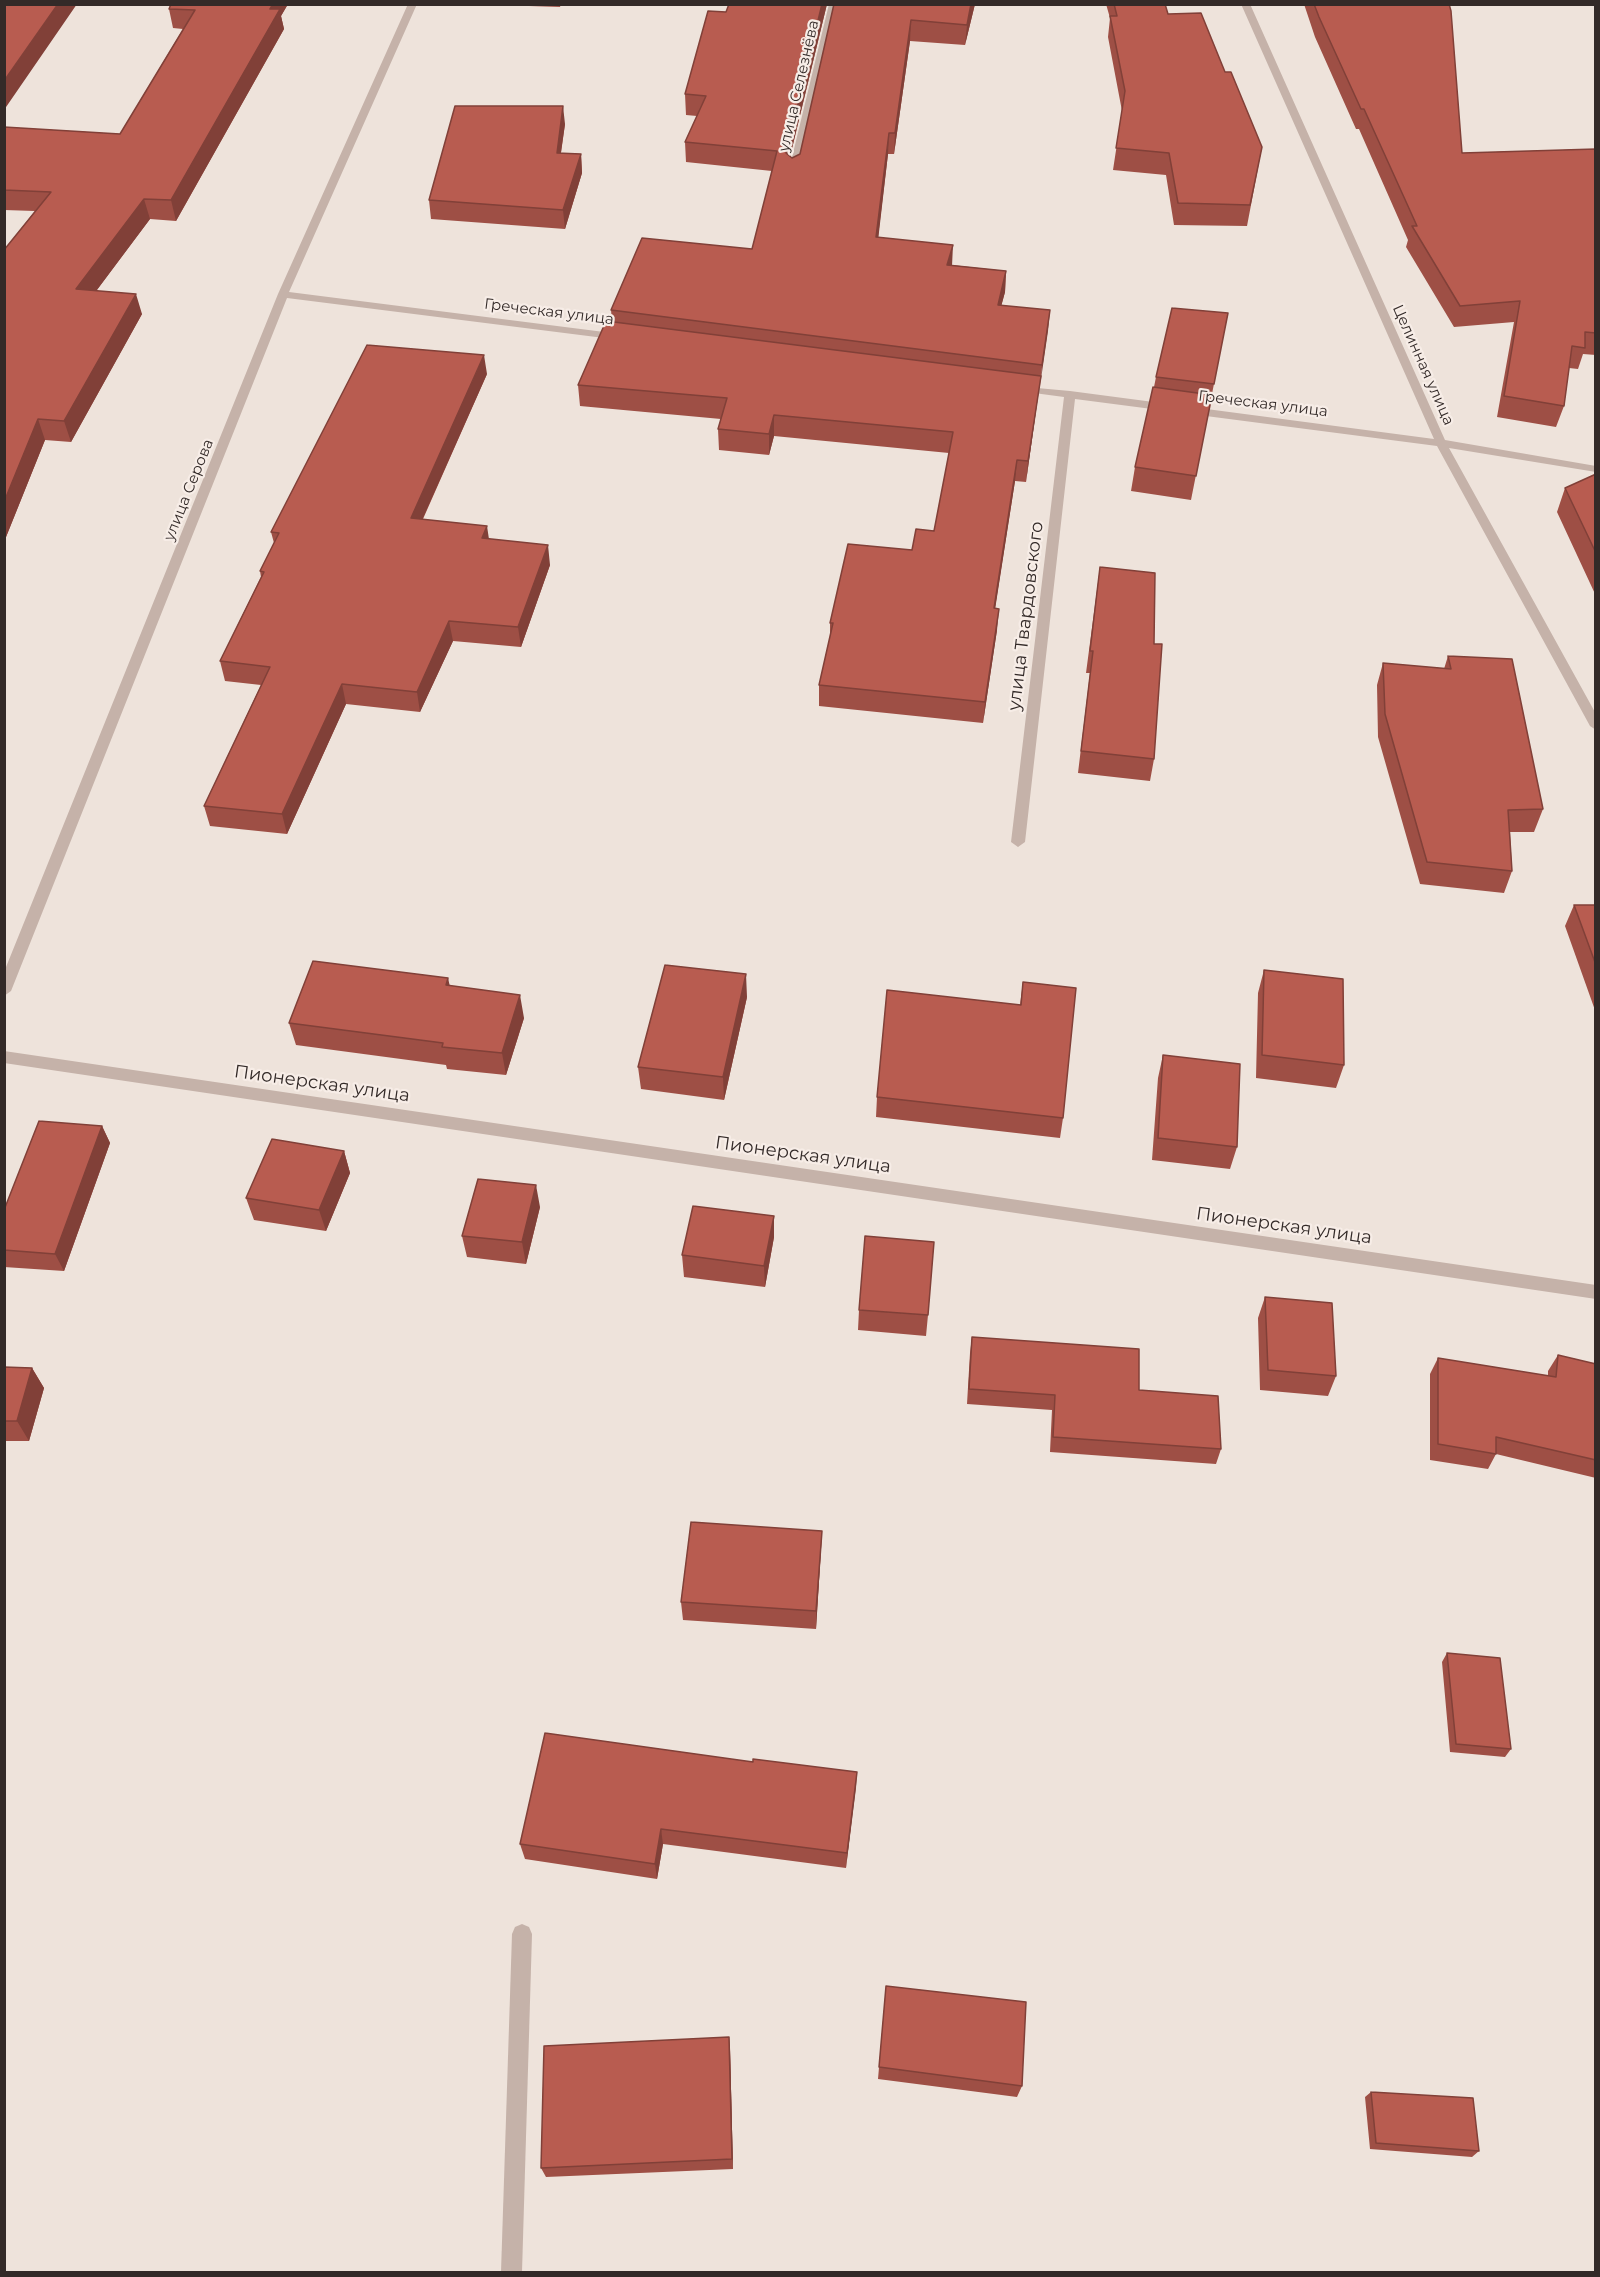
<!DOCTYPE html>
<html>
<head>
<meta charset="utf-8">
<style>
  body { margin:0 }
  #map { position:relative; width:1600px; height:2277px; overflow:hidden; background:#eee3db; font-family:Montserrat,sans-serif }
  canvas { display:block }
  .frame { position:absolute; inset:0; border:6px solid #332a28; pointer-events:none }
</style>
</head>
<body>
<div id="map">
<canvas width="1600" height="2277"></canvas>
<div class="frame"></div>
</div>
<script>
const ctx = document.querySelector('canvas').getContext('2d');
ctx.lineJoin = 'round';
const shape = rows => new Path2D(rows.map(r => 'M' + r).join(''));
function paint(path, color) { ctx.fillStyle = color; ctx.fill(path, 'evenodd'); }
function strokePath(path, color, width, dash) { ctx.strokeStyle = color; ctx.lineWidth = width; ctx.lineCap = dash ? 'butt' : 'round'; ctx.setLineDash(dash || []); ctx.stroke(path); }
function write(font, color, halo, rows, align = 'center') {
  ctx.font = font + ' Montserrat,sans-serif'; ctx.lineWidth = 4.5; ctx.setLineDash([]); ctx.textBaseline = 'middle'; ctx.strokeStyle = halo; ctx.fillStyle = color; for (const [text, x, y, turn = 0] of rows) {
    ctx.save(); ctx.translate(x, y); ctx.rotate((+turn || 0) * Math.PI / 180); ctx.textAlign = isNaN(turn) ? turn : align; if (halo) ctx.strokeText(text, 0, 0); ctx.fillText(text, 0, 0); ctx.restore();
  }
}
paint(shape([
  [522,1924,529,1927,532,1934,522,2272,501,2272,512,1934,515,1927,522,1924]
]), '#c5b2a9');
paint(shape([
  [408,4,417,4,289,292,620,334,625,337,620,340,287,298,11,991,4,996,4,972,278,294,408,4],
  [829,4,837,4,798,174,793,177,788,174,829,4],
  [1241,4,1250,4,1445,440,1596,466,1596,472,1449,448,1596,714,1596,730,1590,726,1437,446,1075,399,1025,842,1018,847,1011,842,1064,397,1019,391,1014,388,1015,386,1070,391,1434,439,1241,4],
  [4,1051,1596,1285,1596,1299,4,1063,4,1051]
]), '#c5b2a9');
paint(shape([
  [171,4,288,4,281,16,284,29,176,221,150,219,96,291,142,314,71,442,45,440,4,542,4,250,35,211,4,210,4,127,120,134,183,29,173,28,169,9],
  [498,4,561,4,560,7,498,5],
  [827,4,790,157,792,158,800,154,834,4,975,4,965,45,910,41,894,154,888,154,878,237,952,265,1006,271,1005,292,1001,306,1050,310,1026,482,1015,481,995,608,997,630,983,723,819,706,819,685,830,637,830,623,934,531,949,453,774,436,769,455,719,450,718,429,721,419,580,406,578,385,612,321,611,310,752,249,772,171,686,162,685,142,697,116,686,115,685,94,726,12],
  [1106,4,1165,4,1168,14,1225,72,1262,147,1247,226,1174,225,1166,175,1113,170,1122,111,1108,37,1110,18],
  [1304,4,1449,4,1462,153,1596,149,1596,355,1583,354,1578,369,1569,368,1564,406,1556,427,1497,417,1514,322,1454,327,1406,247,1408,240,1359,129,1356,129,1315,37],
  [565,124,561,153,581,154,582,173,565,229,431,219,429,200],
  [1228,313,1191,500,1131,491,1135,467,1154,387,1156,377],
  [487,374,423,519,489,539,550,565,521,647,453,641,420,712,346,704,287,834,210,826,204,806,261,685,225,681,220,661,261,577,260,571,274,543,271,532],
  [1596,474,1596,596,1557,512,1565,488],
  [1100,567,1154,644,1154,759,1150,781,1078,773,1090,673,1086,673],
  [1448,656,1543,809,1534,832,1510,832,1512,871,1504,893,1420,884,1378,737,1377,685,1383,663,1444,669],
  [1574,905,1596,905,1596,1013,1565,926],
  [1264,970,1344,1065,1336,1088,1256,1078,1258,993],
  [1023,982,1063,1118,1060,1138,876,1117,877,1097,1020,1005],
  [450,986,524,1018,506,1075,447,1069,446,1065,296,1045,289,1023],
  [747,997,724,1100,641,1089,638,1067],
  [1163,1055,1237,1147,1230,1169,1152,1160,1158,1078],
  [102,1126,110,1143,64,1271,4,1267,4,1210],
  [344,1151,350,1173,326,1231,254,1220,246,1198],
  [540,1207,526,1264,467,1257,462,1236],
  [774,1216,774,1237,765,1287,684,1277,682,1255],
  [1265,1297,1336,1376,1328,1396,1260,1390,1258,1318],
  [859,1310,928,1315,926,1336,858,1330],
  [972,1337,1139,1390,1221,1449,1216,1464,1050,1452,1052,1410,967,1404,970,1353],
  [1558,1355,1596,1364,1596,1478,1496,1454,1488,1469,1430,1460,1430,1374,1438,1358,1548,1376,1548,1371],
  [4,1367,32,1368,44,1388,29,1441,4,1441],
  [822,1531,821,1549,816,1629,683,1620,681,1602],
  [1447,1653,1511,1749,1505,1757,1450,1752,1442,1662],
  [753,1762,857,1772,846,1868,663,1844,657,1879,525,1859,520,1844],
  [886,1986,1022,2086,1017,2097,878,2079],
  [729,2037,730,2049,733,2169,546,2177,541,2168],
  [1371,2092,1479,2151,1472,2157,1370,2149,1365,2097]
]), '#9e4f45');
paint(shape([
  [58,4,77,4,4,110,4,81],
  [273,4,288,4,281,16,284,29,176,221,171,200],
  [822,4,827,4,786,173,786,153],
  [971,4,975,4,965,45,967,25],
  [911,20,910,41,894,154,895,133],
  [563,106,565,124,558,172,557,153],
  [889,133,888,154,876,258,876,237],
  [581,154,582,173,565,229,563,210],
  [144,199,150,219,82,310,76,289],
  [953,245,952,266,947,265],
  [1006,271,1005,292,996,326,998,305],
  [136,294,142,314,71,442,64,421],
  [1050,310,1048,331,1040,386,1042,365],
  [484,355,487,374,414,538,411,518],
  [1041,376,1038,397,1026,482,1028,461],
  [774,415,774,436,769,455,769,434],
  [38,419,45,440,4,542,4,502],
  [1017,460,1015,481,992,629,994,608],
  [487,526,490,546,482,538],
  [548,545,550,565,521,647,518,627],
  [999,609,997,630,983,723,985,702],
  [449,621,453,641,420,712,417,692],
  [342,684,346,704,287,834,282,814],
  [746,974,747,997,724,1100,723,1077],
  [448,978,453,1000,446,985],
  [520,995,524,1018,506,1075,502,1053],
  [102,1126,110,1143,64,1271,55,1254],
  [344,1151,350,1173,326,1231,319,1210],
  [536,1185,540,1207,526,1264,522,1242],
  [774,1216,774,1237,765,1287,764,1266],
  [32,1368,44,1388,29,1441,17,1421],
  [822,1531,821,1549,816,1629,816,1611],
  [857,1772,856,1788,846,1868,847,1853],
  [661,1829,663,1844,657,1879,655,1864],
  [729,2037,730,2049,733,2169,732,2159]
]), '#814038');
const building = shape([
  [4,4,58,4,4,81,4,4],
  [171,4,273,4,270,9,280,9,171,200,144,199,76,289,136,294,64,421,38,419,4,502,4,250,51,192,4,190,4,127,120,134,195,10,169,9,171,4],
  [729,4,822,4,786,153,792,158,800,154,834,4,971,4,967,25,911,20,895,133,889,133,876,237,953,245,947,265,1006,271,998,305,1050,310,1042,365,611,310,642,238,752,249,777,151,685,142,706,96,685,94,708,11,726,12,729,4],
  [1114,4,1165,4,1168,14,1201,13,1225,72,1231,72,1262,147,1250,205,1178,203,1169,153,1116,148,1125,91,1110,16,1117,16,1114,4],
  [1314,4,1449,4,1451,11,1462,153,1596,149,1596,333,1585,332,1585,348,1572,346,1564,406,1504,396,1520,301,1460,306,1412,226,1417,226,1364,109,1361,109,1319,17,1314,4],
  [455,106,563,106,557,153,581,154,563,210,429,200,455,106],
  [1172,308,1228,313,1214,384,1156,377,1172,308],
  [606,321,1041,376,1028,461,1017,460,994,608,999,609,985,702,819,685,833,623,830,623,848,544,912,550,916,529,934,531,953,432,774,415,769,434,718,429,727,398,578,385,606,321],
  [367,345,484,355,411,518,487,526,482,538,548,545,518,627,449,621,417,692,342,684,282,814,204,806,270,667,220,661,264,572,260,571,279,533,271,532,367,345],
  [1153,387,1212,395,1196,476,1135,467,1153,387],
  [1596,474,1596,553,1565,488,1596,474],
  [1100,567,1155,573,1154,644,1162,644,1154,759,1081,751,1093,651,1090,651,1100,567],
  [1448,656,1512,659,1543,809,1508,810,1512,871,1427,862,1385,714,1383,663,1451,669,1448,656],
  [1574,905,1596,905,1596,965,1574,905],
  [313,961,448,978,446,985,520,995,502,1053,442,1047,443,1043,289,1023,313,961],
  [665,965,746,974,723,1077,638,1067,665,965],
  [1264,970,1343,979,1344,1065,1262,1055,1264,970],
  [1023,982,1076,988,1063,1118,877,1097,887,990,1021,1005,1023,982],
  [1163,1055,1240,1064,1237,1147,1158,1138,1163,1055],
  [39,1121,102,1126,55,1254,4,1250,4,1210,39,1121],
  [272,1139,344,1151,319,1210,246,1198,272,1139],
  [478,1179,536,1185,522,1242,462,1236,478,1179],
  [693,1206,774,1216,764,1266,682,1255,693,1206],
  [865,1236,934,1242,928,1315,859,1310,865,1236],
  [1265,1297,1332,1303,1336,1376,1268,1370,1265,1297],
  [972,1337,1139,1349,1139,1390,1218,1396,1221,1449,1053,1437,1055,1395,969,1389,972,1337],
  [1558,1355,1596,1364,1596,1460,1496,1437,1496,1454,1438,1444,1438,1358,1556,1377,1558,1355],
  [4,1367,32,1368,17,1421,4,1421,4,1367],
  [691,1522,822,1531,816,1611,681,1602,691,1522],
  [1447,1653,1500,1658,1511,1749,1456,1744,1447,1653],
  [545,1733,753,1762,753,1759,857,1772,847,1853,661,1829,655,1864,520,1844,545,1733],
  [886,1986,1026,2002,1022,2086,879,2067,886,1986],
  [729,2037,732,2159,541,2168,544,2046,729,2037],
  [1371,2092,1473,2098,1479,2151,1376,2143,1371,2092]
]);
paint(building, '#b85c50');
strokePath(building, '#814038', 1.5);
write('15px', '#332a28', '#f7ede7', [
  ["улица Селезнёва",799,86,-77],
  ["Греческая улица",549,312,7],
  ["Целинная улица",1423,365,66],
  ["Греческая улица",1263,404,7],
  ["улица Серова",189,490,-68]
]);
write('18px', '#332a28', '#f7ede7', [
  ["улица Твардовского",1026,616,-83],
  ["Пионерская улица",322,1084,8],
  ["Пионерская улица",803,1155,8],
  ["Пионерская улица",1284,1226,8]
]);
</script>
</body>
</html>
